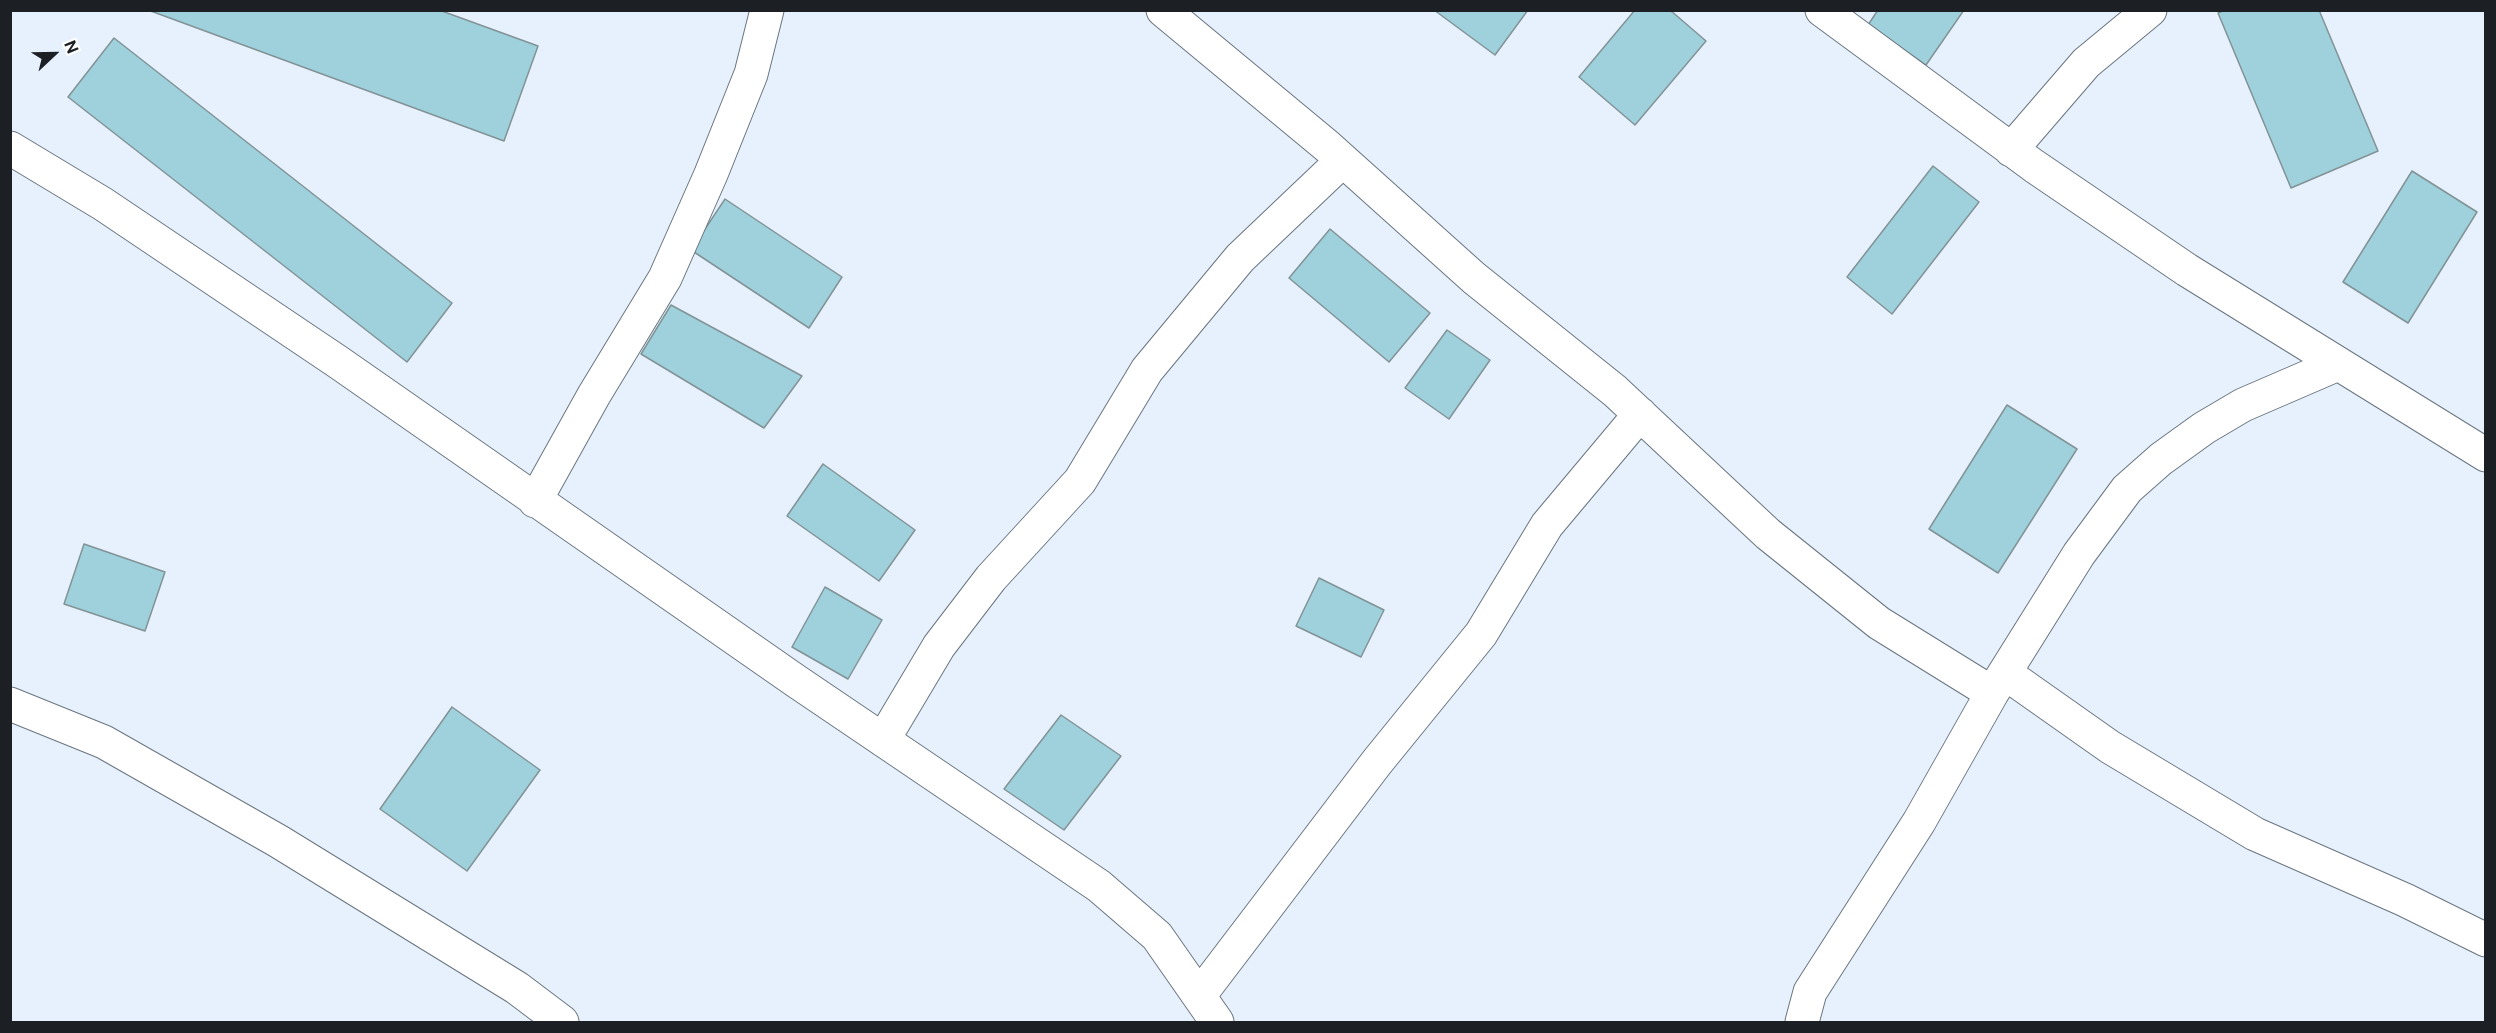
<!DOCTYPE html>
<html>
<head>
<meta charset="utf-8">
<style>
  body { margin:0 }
  #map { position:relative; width:2496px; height:1033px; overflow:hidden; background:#e6f1fd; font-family:"Public Sans",sans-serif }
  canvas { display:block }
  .frame { position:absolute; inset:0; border:12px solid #1c2024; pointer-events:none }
  .north { position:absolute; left:24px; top:24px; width:60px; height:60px; -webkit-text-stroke:4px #fff; paint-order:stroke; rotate:68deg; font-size:16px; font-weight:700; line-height:24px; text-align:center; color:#1c2024 }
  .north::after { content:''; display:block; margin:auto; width:21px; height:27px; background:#1c2024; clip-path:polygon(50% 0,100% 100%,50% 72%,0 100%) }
</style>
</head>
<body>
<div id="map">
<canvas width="2496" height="1033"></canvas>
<div class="frame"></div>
<div class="north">N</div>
</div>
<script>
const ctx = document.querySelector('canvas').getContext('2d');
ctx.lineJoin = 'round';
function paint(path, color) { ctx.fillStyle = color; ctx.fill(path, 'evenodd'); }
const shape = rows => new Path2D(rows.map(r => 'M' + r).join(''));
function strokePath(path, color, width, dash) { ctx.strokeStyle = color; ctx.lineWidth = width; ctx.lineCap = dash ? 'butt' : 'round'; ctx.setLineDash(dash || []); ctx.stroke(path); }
const building = shape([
  [148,10,439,10,538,46,504,141,148,10],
  [1434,10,1528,10,1495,55,1434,10],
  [1635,10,1670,10,1706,41,1635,125,1579,77,1635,10],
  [1878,10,1964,10,1926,65,1868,25,1878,10],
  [2225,10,2319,10,2378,151,2291,188,2218,13,2225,10],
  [114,38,452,303,407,362,68,97,114,38],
  [1933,166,1979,202,1892,314,1847,277,1933,166],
  [2412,171,2477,212,2408,323,2343,282,2412,171],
  [725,199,842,277,809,328,691,250,725,199],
  [1330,229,1430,313,1389,362,1289,278,1330,229],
  [671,305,802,376,764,428,641,354,671,305],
  [1447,330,1490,360,1449,419,1405,388,1447,330],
  [2007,405,2077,449,1998,573,1929,529,2007,405],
  [823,464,915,530,879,581,787,516,823,464],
  [84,544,165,572,145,631,64,604,84,544],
  [1319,578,1384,610,1361,657,1296,626,1319,578],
  [825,587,882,620,848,679,792,647,825,587],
  [452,707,540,770,467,871,380,809,452,707],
  [1061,715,1121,756,1064,830,1004,789,1061,715]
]);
paint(building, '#9fd1dd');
strokePath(building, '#829396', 1.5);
const minor = shape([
  [1163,10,1327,146,1474,278,1615,391,1768,534,1879,623,1992,693],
  [1822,10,2034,166,2187,270,2486,455],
  [10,148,103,204,338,362,796,681,1099,886,1157,936,1217,1022],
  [2011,150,2086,63,2150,10],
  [535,501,594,395,665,278,711,174,751,74,767,10],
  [2005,673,2110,747,2255,834,2405,900,2486,940],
  [10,704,104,742,278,841,517,988,562,1022],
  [883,740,939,646,991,578,1080,481,1147,370,1240,258,1342,161],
  [1199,996,1377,762,1481,634,1547,525,1640,414],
  [1802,1022,1810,992,1919,822,1992,693,2079,554,2127,489,2161,459,2204,428,2243,405,2338,364]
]);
strokePath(minor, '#6b767f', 35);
strokePath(minor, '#fff', 33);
</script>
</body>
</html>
